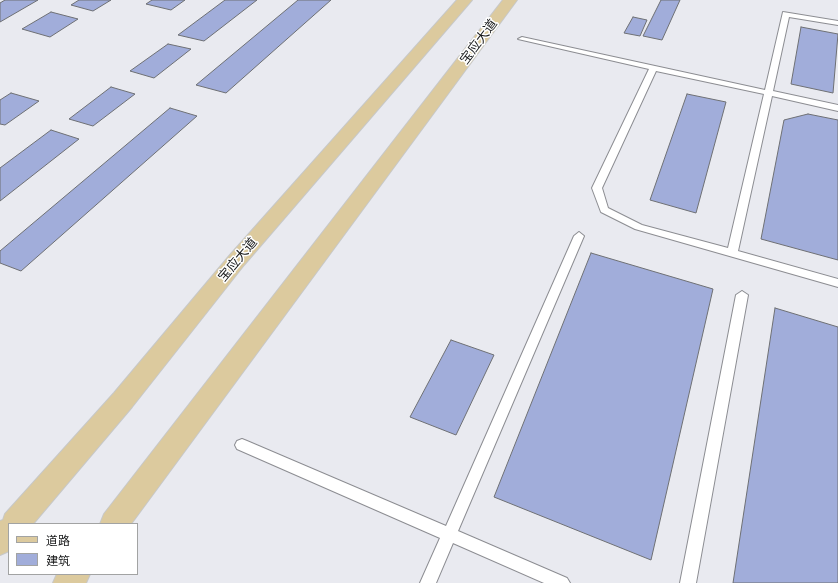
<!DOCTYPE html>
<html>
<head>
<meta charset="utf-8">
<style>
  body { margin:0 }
  #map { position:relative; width:838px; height:583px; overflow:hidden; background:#e9eaf0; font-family:"Fira Sans Condensed","Noto Sans SC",sans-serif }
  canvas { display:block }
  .legend { position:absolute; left:8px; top:523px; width:130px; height:52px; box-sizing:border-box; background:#fff; border:1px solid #a2a3a3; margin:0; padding:5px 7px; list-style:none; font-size:12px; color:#171819 }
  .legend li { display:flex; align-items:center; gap:8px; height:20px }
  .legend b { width:20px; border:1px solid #a2a3a3 }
</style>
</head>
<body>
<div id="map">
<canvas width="838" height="583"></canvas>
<ul class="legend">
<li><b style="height:5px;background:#dcca9e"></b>道路</li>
<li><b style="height:11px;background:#a1adda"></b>建筑</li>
</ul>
</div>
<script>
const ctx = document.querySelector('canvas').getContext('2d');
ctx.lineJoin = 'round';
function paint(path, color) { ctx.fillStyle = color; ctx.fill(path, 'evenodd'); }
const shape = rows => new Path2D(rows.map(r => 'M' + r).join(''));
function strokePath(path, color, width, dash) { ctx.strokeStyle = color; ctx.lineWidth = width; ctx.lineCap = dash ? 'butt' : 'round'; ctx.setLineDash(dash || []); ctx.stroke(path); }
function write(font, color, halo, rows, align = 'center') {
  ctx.font = font + ' "Fira Sans Condensed","Noto Sans SC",sans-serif'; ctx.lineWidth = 3; ctx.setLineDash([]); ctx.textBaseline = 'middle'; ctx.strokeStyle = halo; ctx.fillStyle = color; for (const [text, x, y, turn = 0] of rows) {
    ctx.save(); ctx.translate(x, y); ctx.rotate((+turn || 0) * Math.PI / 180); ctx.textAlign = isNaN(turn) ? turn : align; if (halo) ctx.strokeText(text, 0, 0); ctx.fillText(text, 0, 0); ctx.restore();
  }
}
const building = shape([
  [5,0,38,0,0,22,0,3,5,0],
  [79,0,111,0,93,11,71,5,79,0],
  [152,0,185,0,171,10,146,4,152,0],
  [225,0,257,0,204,41,178,35,225,0],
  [298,0,331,0,226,93,196,85,298,0],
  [661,0,680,0,662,40,643,36,661,0],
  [51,12,78,19,50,37,22,29,51,12],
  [633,17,647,20,640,36,624,33,633,17],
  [801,27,838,34,833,93,791,84,801,27],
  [168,44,191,49,154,78,130,71,168,44],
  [111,87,135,94,93,126,69,119,111,87],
  [11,93,39,101,5,125,0,124,0,100,11,93],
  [687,94,726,102,696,213,650,200,687,94],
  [170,108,197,116,21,271,0,263,0,251,170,108],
  [808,114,838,120,838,260,761,239,784,120,808,114],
  [51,130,79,139,0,201,0,168,51,130],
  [591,253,713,289,651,560,494,497,591,253],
  [775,308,838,327,838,583,733,583,775,308],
  [451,340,494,355,456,435,410,417,451,340]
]);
paint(building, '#a1adda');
strokePath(building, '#6e7074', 1);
const lane = shape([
  [783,12,838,21,838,25,789,17,773,91,838,105,838,111,772,96,738,251,838,279,838,287,635,229,601,212,592,188,649,69,518,39,522,37,765,90,783,12],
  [656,71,764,94,728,248,642,225,608,208,602,188,656,71],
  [579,232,584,236,458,531,567,578,570,583,544,583,453,543,436,583,420,583,440,538,237,449,235,445,237,441,242,439,247,441,446,526,574,236,579,232],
  [742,291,748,295,696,583,680,583,736,295,742,291]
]);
const primary = shape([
  [457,0,472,0,244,265,132,407,33,524,9,524,9,551,0,555,0,521,3,520,5,514,114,393,230,255,457,0],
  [503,0,517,0,131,524,100,524,104,514,503,0],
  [57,574,90,574,86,583,53,583,57,574]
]);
strokePath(lane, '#8c8d92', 2);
strokePath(primary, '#c7c8c8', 2);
paint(lane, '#fff');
paint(primary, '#dcca9e');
write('13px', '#171819', '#fff', [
  ["宝应大道",479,42,-53],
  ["宝应大道",238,260,-50]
]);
</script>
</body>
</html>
